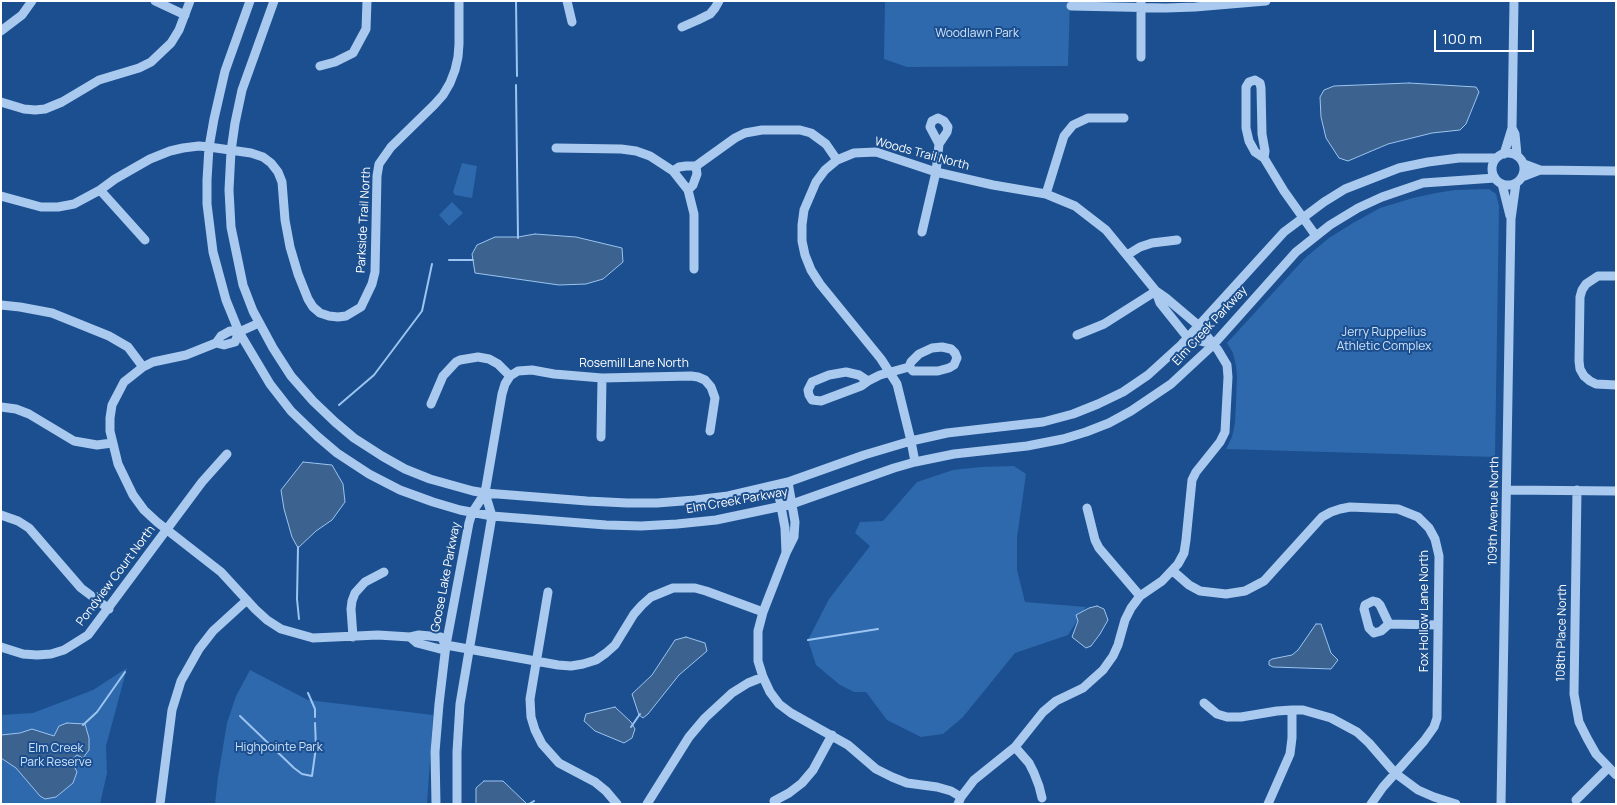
<!DOCTYPE html>
<html>
<head>
<meta charset="utf-8">
<style>
  body { margin:0 }
  #map { position:relative; width:1617px; height:805px; overflow:hidden; background:#1b4f8f; font-family:Manrope,sans-serif }
  canvas { display:block }
  .frame { position:absolute; inset:0; border:2px solid #fff; pointer-events:none }
  .scale { position:absolute; left:1434px; top:30px; width:100px; height:22px; box-sizing:border-box; border:2px solid #fff; border-top:0; padding-left:6px; font-size:15px; line-height:18px; white-space:nowrap; color:#fff; -webkit-text-stroke:4px #1b4f8f; paint-order:stroke }
</style>
</head>
<body>
<div id="map">
<canvas width="1617" height="805"></canvas>
<div class="frame"></div>
<div class="scale">100 m</div>
</div>
<script>
const ctx = document.querySelector('canvas').getContext('2d');
ctx.lineJoin = 'round';
function paint(path, color) { ctx.fillStyle = color; ctx.fill(path, 'evenodd'); }
const shape = rows => new Path2D(rows.map(r => 'M' + r).join(''));
function strokePath(path, color, width, dash) { ctx.strokeStyle = color; ctx.lineWidth = width; ctx.lineCap = dash ? 'butt' : 'round'; ctx.setLineDash(dash || []); ctx.stroke(path); }
function write(font, color, halo, rows, align = 'center') {
  ctx.font = font + ' Manrope,sans-serif'; ctx.lineWidth = 4; ctx.setLineDash([]); ctx.textBaseline = 'middle'; ctx.strokeStyle = halo; ctx.fillStyle = color; for (const [text, x, y, turn = 0] of rows) {
    ctx.save(); ctx.translate(x, y); ctx.rotate((+turn || 0) * Math.PI / 180); ctx.textAlign = isNaN(turn) ? turn : align; if (halo) ctx.strokeText(text, 0, 0); ctx.fillText(text, 0, 0); ctx.restore();
  }
}
paint(shape([
  [885,1,1070,1,1068,66,907,67,884,59],
  [462,163,477,166,472,198,455,195,453,192],
  [1489,189,1496,194,1499,206,1495,457,1226,449,1232,437,1235,423,1237,378,1236,366,1233,353,1227,343,1305,258,1329,238,1353,223,1380,208,1413,198,1436,193,1455,190],
  [452,202,463,213,449,226,439,215],
  [1014,466,1026,474,1017,538,1017,570,1025,602,1086,607,1068,635,1015,653,963,717,943,734,921,737,887,720,866,692,854,692,840,685,816,665,808,640,829,599,870,546,855,533,860,522,883,521,917,482,953,470,981,467],
  [127,668,106,746,107,773,100,804,1,804,1,715,33,713,93,690],
  [250,670,308,700,433,715,427,804,215,804,218,777,227,723,236,696]
]), '#2e69ad');
const water = shape([
  [1409,83,1476,87,1479,92,1466,124,1460,130,1432,133,1388,144,1348,161,1339,158,1326,138,1321,117,1320,97,1324,90,1334,86,1409,83],
  [535,234,576,237,622,248,623,262,603,279,586,284,559,285,475,273,472,254,477,245,495,237,518,237,535,234],
  [303,462,332,465,343,484,345,502,332,520,316,531,298,548,292,537,284,509,281,490,303,462],
  [1097,606,1104,609,1108,620,1100,634,1091,646,1086,648,1072,637,1078,621,1076,615,1089,608,1097,606],
  [1316,624,1321,624,1331,653,1338,660,1331,669,1273,667,1269,665,1269,661,1272,659,1292,655,1298,650,1316,624],
  [686,637,705,643,707,651,679,675,648,714,643,718,639,715,632,694,652,675,675,640,686,637],
  [615,707,631,722,635,729,632,738,624,743,595,731,584,721,586,714,615,707],
  [67,723,85,724,89,738,89,750,83,758,77,755,71,760,77,772,73,783,56,797,45,799,40,796,16,768,1,758,1,735,20,733,32,729,54,736,59,726,67,723],
  [484,781,503,781,527,804,476,804,476,788,484,781]
]);
paint(water, '#3c6290');
strokePath(water, '#9cc4f0', 1);
strokePath(shape([
  [516,1,517,76],
  [516,85,518,238],
  [449,260,473,260],
  [339,405,374,375,422,311,432,264],
  [298,547,297,599,299,619],
  [808,640,878,629],
  [308,693,315,709,315,717],
  [240,716,294,768,302,774,312,776,316,747,315,723],
  [83,725,97,712,125,672],
  [631,727,640,714],
  [529,804,534,801]
]), '#9cc4f0', 2);
strokePath(shape([
  [155,1,185,15],
  [250,1,225,71,214,119,209,147,207,180,207,204,213,252,226,300,239,332,270,384,291,411,317,436,337,453,369,474,400,490,433,502,460,510,492,516,606,525,641,526,677,524,716,520,792,504,894,468,915,462,954,454,1027,446,1063,439,1086,432,1109,423,1131,411,1171,384,1213,345,1296,252,1330,225,1358,208,1382,197,1423,183,1495,178],
  [274,1,242,90,235,123,231,151,229,190,231,227,243,285,253,311,273,348,291,376,313,401,335,422,354,438,382,456,405,469,430,479,473,491,485,493,587,501,627,503,657,503,695,500,728,496,788,482,864,455,911,441,947,433,1043,422,1073,414,1098,404,1123,392,1148,375,1181,345,1284,232,1324,202,1345,189,1399,168,1428,162,1459,158,1496,158],
  [567,1,572,22],
  [1071,6,1166,8,1195,7,1266,1],
  [682,27,698,20,710,14,715,8,719,1],
  [1,31,22,15,32,1],
  [1141,57,1141,1],
  [320,66,335,62,353,53,366,29,367,1],
  [1,102,24,109,35,110,45,109,62,102,99,80,139,68,151,62,171,43,179,30,190,1],
  [1512,128,1515,134,1517,155],
  [556,148,621,149,636,151,650,156,673,171],
  '1492 169a16 16 0 1 1 32 0a16 16 0 1 1-32 0Z',
  [1504,154,1512,128,1514,1],
  [1264,158,1265,151,1262,134,1261,88,1260,83,1255,80,1249,82,1246,87,1246,128,1249,141,1255,152,1264,158,1284,191,1316,236],
  [686,166,696,166,697,174,693,185,688,190,673,171,679,167,686,166],
  [696,166,735,138,745,133,762,130,800,130,811,133,826,144,837,160],
  [1540,170,1616,171],
  [1522,177,1540,170,1524,164],
  [1502,184,1510,216],
  [100,190,145,240],
  [688,190,694,214,694,269],
  [1046,194,1064,136,1073,125,1088,118,1124,118],
  [1,196,41,207,58,207,74,204,100,190,115,179,150,159,170,151,183,148,199,146,209,147,251,153,263,157,271,163,278,172,282,182,285,220,290,247,298,274,308,299,313,307,320,313,329,316,338,317,346,316,361,307,372,284,375,272,377,176,379,164,391,147,434,105,443,95,450,83,455,70,458,57,459,44,459,1],
  [922,232,936,172,939,144,930,127,932,121,938,118,944,121,948,127,947,132,939,144],
  [1127,255,1140,247,1152,243,1177,240],
  [1616,276,1598,276,1586,284,1582,290,1580,297,1579,361,1580,369,1584,376,1590,381,1596,384,1616,385],
  [1156,292,1160,303,1188,338,1212,344],
  [1,305,20,307,52,313,109,336,128,347,143,367],
  [259,323,239,332,230,331,221,336,216,343,186,355,153,362,143,367,124,382,112,405,110,418,110,431,118,464,133,495,144,510,157,522,221,572,255,609,267,620,281,629,313,638,378,635,410,637,419,635,441,637,446,645],
  [1077,335,1104,324,1156,291],
  [216,343,224,345,235,342,239,332],
  [868,381,859,375,846,372,829,375,812,382,808,390,809,395,812,400,821,401,861,386,868,381,880,375,909,367,911,362,919,354,932,348,942,347,951,349,955,353,957,358,954,365,949,368,938,371,913,371,909,367],
  [431,404,443,376,456,362,460,360,478,357,489,359,498,364,510,376],
  [1,407,16,409,29,414,74,441,97,445,112,443],
  [601,437,602,378],
  [915,462,911,441,897,384,881,359,820,284,811,270,805,255,802,241,802,225,804,210,816,182,825,170,837,160,854,153,876,152,936,172,993,185,1046,194,1075,206,1106,230,1156,291,1166,298,1199,326,1218,350,1227,365,1228,377,1225,432,1220,442,1196,472,1192,480,1186,540,1184,553,1178,564,1162,581,1140,596,1131,608,1125,620,1118,645,1113,656,1103,670,1083,688,1056,701,1043,712,1015,747,974,780,961,797,958,804],
  [788,482,795,522,794,537,786,553,763,612,758,631,758,661,763,677,770,692,779,704,791,713,848,745,876,769,892,777,907,783,937,787,951,791,961,797],
  [777,485,785,528,786,553],
  [1507,490,1616,491],
  [1577,490,1574,694,1579,722,1587,738,1596,754,1616,775],
  [1087,508,1095,540,1099,548,1140,596],
  [1,515,18,521,29,528,81,588,109,609],
  [1173,571,1189,585,1200,591,1226,594,1245,591,1264,581,1322,517,1331,512,1340,509,1350,507,1398,509,1418,517,1429,528,1435,539,1439,556,1437,718,1434,727,1424,741,1383,787,1371,804],
  [548,592,530,699,531,717,535,730,542,744,559,763,595,782,606,791,617,804],
  [1389,624,1380,605,1377,602,1373,601,1365,605,1364,609,1369,628,1374,633,1381,631,1389,624,1438,625],
  [353,637,351,609,352,601,355,593,365,582,384,572],
  [410,637,417,643,440,649,446,645],
  [446,645,558,665,571,666,583,664,596,660,606,653,615,645,634,614,642,605,651,597,673,588,695,588,706,591,763,612],
  [1,647,23,654,37,655,51,654,64,650,88,635,202,482,227,454],
  [1204,703,1217,714,1227,717,1241,717,1277,711,1292,710,1303,710,1331,718,1357,732,1369,743,1395,773,1418,790,1434,797,1456,804],
  [1015,747,1029,763,1034,773,1039,786,1042,798],
  [1576,800,1608,768],
  [774,801,789,793,802,783,813,770,832,735],
  [160,804,172,710,181,681,199,649,213,631,247,600],
  [436,804,435,752,439,704,446,645,469,523,472,513,485,493,502,394,505,384,510,376,518,371,532,370,554,374,602,378,691,376,698,377,705,380,711,387,715,398,710,431],
  [457,804,457,752,460,704,492,516,485,493],
  [647,804,689,737,705,718,732,693,748,683,763,677],
  [1268,804,1290,754,1292,738,1292,710],
  [1501,804,1511,219,1516,183]
]), '#a9c9ee', 9);
write('12px', '#cfe3fa', '#1b4f8f', [
  ["Woodlawn Park",977,34],
  ["Jerry Ruppelius",1384,333],
  ["Athletic Complex",1384,347],
  ["Highpointe Park",279,748],
  ["Elm Creek",56,749],
  ["Park Reserve",56,763]
]);
write('12px', '#fff', '#1b4f8f', [
  ["Woods Trail North",922,154,15],
  ["Parkside Trail North",364,220,-87],
  ["Elm Creek Parkway",1210,326,-47],
  ["Rosemill Lane North",634,364],
  ["Elm Creek Parkway",737,501,-10],
  ["109th Avenue North",1494,511,-89],
  ["Pondview Court North",116,576,-53],
  ["Goose Lake Parkway",446,577,-79],
  ["Fox Hollow Lane North",1425,611,-90],
  ["108th Place North",1562,633,-89]
]);
</script>
</body>
</html>
